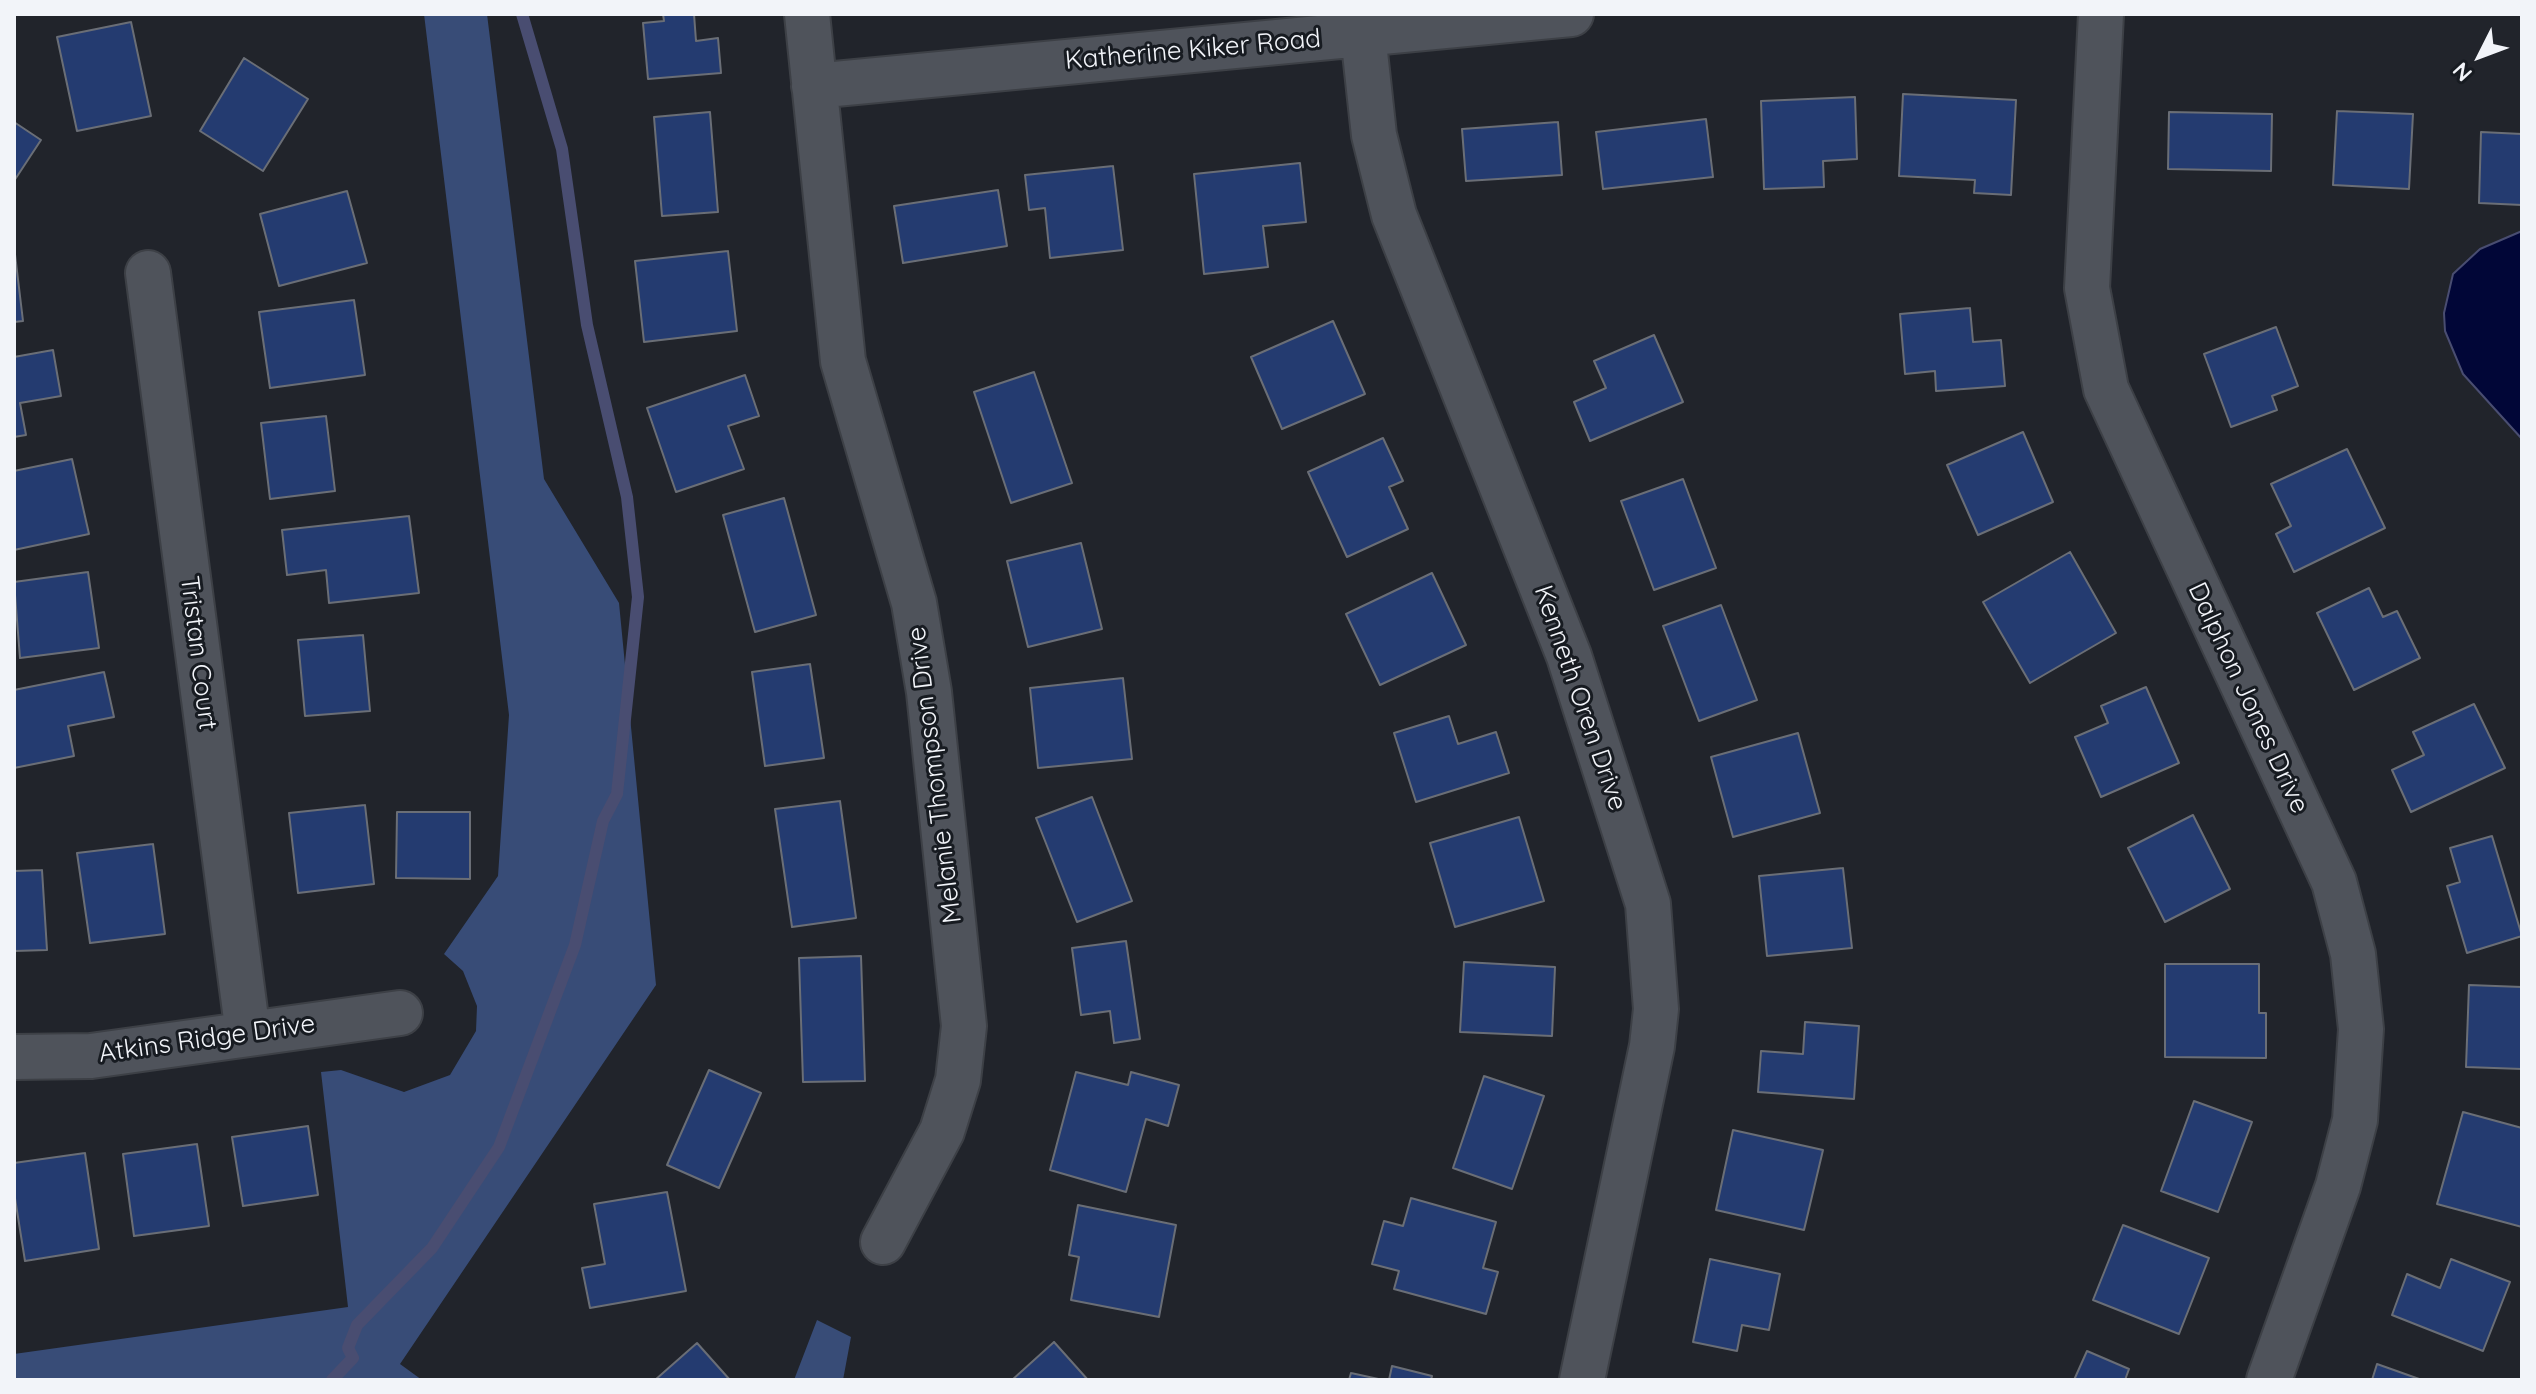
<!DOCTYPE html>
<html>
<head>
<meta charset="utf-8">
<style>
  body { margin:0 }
  #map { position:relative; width:2536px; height:1394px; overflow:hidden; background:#21242b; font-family:Quicksand,sans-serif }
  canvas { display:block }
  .frame { position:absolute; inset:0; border:16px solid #f2f4f9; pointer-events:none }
  .north { position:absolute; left:2440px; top:16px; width:80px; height:80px; -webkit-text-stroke:6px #171b21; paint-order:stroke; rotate:228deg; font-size:22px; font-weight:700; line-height:32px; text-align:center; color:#f2f4f9 }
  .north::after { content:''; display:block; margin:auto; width:28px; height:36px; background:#f2f4f9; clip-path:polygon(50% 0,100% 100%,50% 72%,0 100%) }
</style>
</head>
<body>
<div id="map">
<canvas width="2536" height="1394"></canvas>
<div class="frame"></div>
<div class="north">N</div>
</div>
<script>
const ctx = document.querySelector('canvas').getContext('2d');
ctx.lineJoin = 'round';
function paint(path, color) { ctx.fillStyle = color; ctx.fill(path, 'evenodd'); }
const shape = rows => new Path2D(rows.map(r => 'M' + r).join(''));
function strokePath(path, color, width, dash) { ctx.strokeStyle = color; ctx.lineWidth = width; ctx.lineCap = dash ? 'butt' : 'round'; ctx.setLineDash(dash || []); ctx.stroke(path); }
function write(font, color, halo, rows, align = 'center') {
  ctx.font = font + ' Quicksand,sans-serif'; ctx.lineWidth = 6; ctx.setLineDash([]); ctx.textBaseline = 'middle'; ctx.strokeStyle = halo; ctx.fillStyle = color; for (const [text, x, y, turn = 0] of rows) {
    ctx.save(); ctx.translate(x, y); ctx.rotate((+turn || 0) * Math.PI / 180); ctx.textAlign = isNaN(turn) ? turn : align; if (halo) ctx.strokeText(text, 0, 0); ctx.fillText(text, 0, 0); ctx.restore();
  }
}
paint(shape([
  [424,14,487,14,544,479,619,603,656,985,400,1364,422,1380,14,1380,14,1354,348,1307,321,1072,341,1070,404,1092,450,1075,476,1031,477,1006,463,971,444,954,498,876,509,715],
  [817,1320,851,1337,843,1380,794,1380]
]), '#384c77');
const water = shape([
  [2522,231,2522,439,2463,374,2445,331,2444,313,2453,274,2480,249,2522,231]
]);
paint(water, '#010637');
strokePath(water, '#494d71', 2);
strokePath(shape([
  [332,1380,353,1358,348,1348,357,1325,432,1248,499,1147,575,945,603,821,617,794,638,597,627,497,587,325,562,149,522,14]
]), '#494d71', 12);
const building = shape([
  [663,14,694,14,696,41,718,38,721,73,648,79,643,23,664,21,663,14],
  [131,22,151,116,77,131,57,37,131,22],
  [244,58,308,99,263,171,200,131,244,58],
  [1903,94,2016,100,2011,195,1974,193,1975,180,1899,176,1903,94],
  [1855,97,1857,159,1823,161,1824,187,1764,189,1761,101,1855,97],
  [2337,111,2413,114,2409,189,2333,185,2337,111],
  [710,112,718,212,662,216,654,117,710,112],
  [2169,112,2272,114,2271,171,2168,169,2169,112],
  [1706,119,1713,177,1603,189,1596,132,1706,119],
  [14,122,41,140,14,181,14,122],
  [1558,122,1562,175,1466,181,1462,129,1558,122],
  [2481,132,2522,134,2522,205,2479,203,2481,132],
  [1300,163,1306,222,1263,226,1268,267,1204,274,1194,174,1300,163],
  [1113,166,1123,250,1050,258,1045,208,1029,210,1025,175,1113,166],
  [998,190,1007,246,903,263,894,206,998,190],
  [347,191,367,263,279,286,260,214,347,191],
  [14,246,23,321,14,322,14,246],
  [728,251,737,331,644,342,635,261,728,251],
  [354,300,365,375,270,388,259,312,354,300],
  [1970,308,1973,342,2001,340,2005,386,1936,391,1935,371,1905,374,1900,314,1970,308],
  [1333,321,1365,394,1282,429,1251,357,1333,321],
  [2276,327,2298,386,2272,396,2277,410,2231,427,2204,354,2276,327],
  [1654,335,1683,402,1590,441,1574,402,1606,388,1594,361,1654,335],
  [53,350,61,396,20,403,26,435,14,437,14,357,53,350],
  [1034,372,1072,483,1011,503,974,392,1034,372],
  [745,375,759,416,728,426,744,469,676,492,647,408,745,375],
  [326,416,335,491,270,499,261,423,326,416],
  [2023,432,2053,502,1978,535,1947,465,2023,432],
  [1383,438,1403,481,1389,487,1408,529,1347,557,1308,472,1383,438],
  [2347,449,2385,528,2294,572,2276,534,2291,526,2271,484,2347,449],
  [72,459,89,534,14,550,14,471,72,459],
  [1683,479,1716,568,1654,590,1621,501,1683,479],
  [784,498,816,615,755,632,723,515,784,498],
  [409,516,419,593,329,603,326,570,287,575,282,530,409,516],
  [1081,543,1102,629,1028,647,1007,561,1081,543],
  [2070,552,2116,633,2030,683,1983,602,2070,552],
  [88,572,99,648,20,658,14,582,88,572],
  [1432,573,1466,645,1380,685,1346,614,1432,573],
  [2369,588,2383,617,2397,611,2420,658,2354,690,2317,613,2369,588],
  [1721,605,1757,700,1699,721,1663,626,1721,605],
  [363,635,370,711,305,716,298,640,363,635],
  [810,664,824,758,765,766,752,672,810,664],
  [104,672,114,717,68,726,74,756,14,768,14,690,104,672],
  [1123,678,1132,759,1038,768,1030,688,1123,678],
  [2146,687,2179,763,2101,797,2075,737,2108,723,2101,706,2146,687],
  [2474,704,2505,768,2411,812,2392,770,2424,755,2413,732,2474,704],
  [1449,716,1458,744,1496,732,1509,773,1416,802,1394,733,1449,716],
  [1798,733,1820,813,1733,837,1711,757,1798,733],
  [1092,797,1132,901,1077,922,1036,818,1092,797],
  [840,801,856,918,792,927,775,809,840,801],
  [365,805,374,884,298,893,289,813,365,805],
  [397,812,470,812,470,879,396,878,397,812],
  [2193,815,2230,889,2165,922,2128,848,2193,815],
  [1519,817,1544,901,1455,927,1430,843,1519,817],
  [2492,836,2522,936,2467,953,2447,886,2460,882,2450,848,2492,836],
  [153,844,165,934,90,943,77,853,153,844],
  [1843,868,1852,948,1767,956,1759,876,1843,868],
  [42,870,47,950,14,951,14,871,42,870],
  [1126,941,1140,1039,1114,1043,1110,1011,1081,1015,1072,948,1126,941],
  [861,956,865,1081,803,1082,799,958,861,956],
  [1464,962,1555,967,1552,1036,1460,1032,1464,962],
  [2165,964,2259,964,2259,1013,2266,1013,2266,1058,2165,1057,2165,964],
  [2469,985,2522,987,2522,1069,2466,1067,2469,985],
  [1805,1022,1859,1026,1854,1099,1758,1092,1761,1051,1803,1054,1805,1022],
  [709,1070,761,1093,719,1188,667,1165,709,1070],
  [1076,1072,1128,1085,1131,1072,1179,1085,1168,1126,1146,1119,1126,1192,1050,1170,1076,1072],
  [1484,1076,1544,1096,1512,1189,1453,1168,1484,1076],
  [2194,1101,2252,1122,2218,1212,2161,1191,2194,1101],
  [2463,1112,2522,1128,2522,1227,2437,1204,2463,1112],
  [308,1126,318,1195,243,1206,232,1137,308,1126],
  [1733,1130,1823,1150,1804,1230,1716,1210,1733,1130],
  [197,1144,209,1226,134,1236,123,1154,197,1144],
  [85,1153,99,1249,25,1261,14,1192,14,1163,85,1153],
  [667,1192,686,1291,590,1308,582,1268,605,1264,594,1204,667,1192],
  [1411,1198,1496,1222,1483,1268,1498,1272,1486,1314,1394,1289,1399,1271,1372,1264,1384,1221,1403,1226,1411,1198],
  [1078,1205,1176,1225,1159,1317,1071,1300,1079,1257,1069,1255,1078,1205],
  [2123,1225,2209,1258,2179,1334,2093,1300,2123,1225],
  [1710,1259,1780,1274,1769,1330,1742,1325,1737,1351,1693,1342,1710,1259],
  [2451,1259,2510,1282,2483,1351,2392,1315,2407,1274,2440,1288,2451,1259],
  [1054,1342,1088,1380,1012,1380,1054,1342],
  [697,1343,730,1380,655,1380,697,1343],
  [2087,1351,2129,1369,2125,1380,2074,1380,2087,1351],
  [2377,1364,2422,1380,2372,1380,2377,1364],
  [1392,1366,1432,1376,1431,1380,1389,1380,1392,1366],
  [1351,1373,1383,1380,1349,1380,1351,1373]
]);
paint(building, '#243b70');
strokePath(building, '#6a6e76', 2);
const minor = shape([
  [807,14,843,361,914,603,929,692,964,1026,958,1080,942,1131,883,1242],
  [2101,14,2087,288,2106,389,2334,882,2353,954,2361,1029,2355,1120,2338,1186,2269,1380],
  [1363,34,1374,135,1394,215,1569,656,1648,904,1656,1009,1652,1046,1582,1380],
  [814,86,1571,14],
  [148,273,248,1034],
  [14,1057,91,1056,400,1013]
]);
strokePath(minor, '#3d4046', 48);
strokePath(minor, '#4f535b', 44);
write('26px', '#f2f4f9', '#171b21', [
  ["Katherine Kiker Road",1193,50,-5],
  ["Tristan Court",198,653,83],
  ["Kenneth Oren Drive",1580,698,71],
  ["Dalphon Jones Drive",2248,698,65],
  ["Melanie Thompson Drive",935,775,-97],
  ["Atkins Ridge Drive",207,1039,-8]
]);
</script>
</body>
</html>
